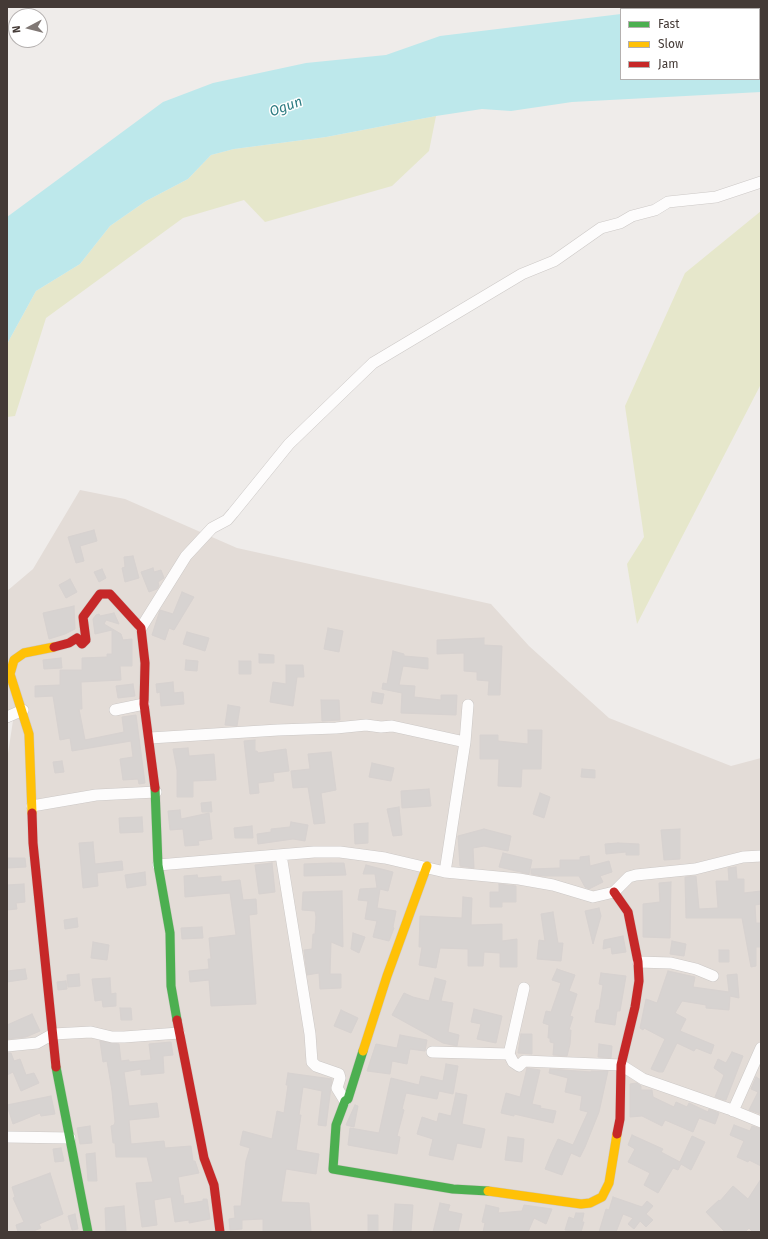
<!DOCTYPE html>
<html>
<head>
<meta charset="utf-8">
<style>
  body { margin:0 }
  #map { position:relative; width:768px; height:1239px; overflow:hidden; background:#efecea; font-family:"Fira Sans",sans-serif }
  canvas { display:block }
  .frame { position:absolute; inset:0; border:8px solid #443a36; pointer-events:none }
  .legend { position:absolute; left:620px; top:8px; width:140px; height:72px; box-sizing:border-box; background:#fff; border:1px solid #b4b0af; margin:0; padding:5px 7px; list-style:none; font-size:12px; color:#443a36 }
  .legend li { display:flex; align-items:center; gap:8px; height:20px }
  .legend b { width:20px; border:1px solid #b4b0af }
  .north { position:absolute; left:8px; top:8px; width:40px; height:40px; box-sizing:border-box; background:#fff; border:1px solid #b4b0af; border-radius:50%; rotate:263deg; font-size:11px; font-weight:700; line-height:16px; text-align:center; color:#443a36 }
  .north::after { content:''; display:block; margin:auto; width:14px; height:18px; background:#807875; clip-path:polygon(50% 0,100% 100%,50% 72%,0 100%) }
</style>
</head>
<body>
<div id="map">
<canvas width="768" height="1239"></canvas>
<div class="frame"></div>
<ul class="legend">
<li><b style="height:5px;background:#4caf50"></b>Fast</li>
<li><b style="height:5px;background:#ffc107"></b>Slow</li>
<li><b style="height:5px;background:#c62828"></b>Jam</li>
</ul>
<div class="north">N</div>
</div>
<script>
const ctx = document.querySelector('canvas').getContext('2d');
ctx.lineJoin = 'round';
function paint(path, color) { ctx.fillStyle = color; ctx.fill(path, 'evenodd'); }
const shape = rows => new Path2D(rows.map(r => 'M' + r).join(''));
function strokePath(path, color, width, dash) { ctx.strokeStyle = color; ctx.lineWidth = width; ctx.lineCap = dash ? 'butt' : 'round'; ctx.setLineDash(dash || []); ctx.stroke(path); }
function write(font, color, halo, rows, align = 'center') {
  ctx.font = font + ' "Fira Sans",sans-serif'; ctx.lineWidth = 3; ctx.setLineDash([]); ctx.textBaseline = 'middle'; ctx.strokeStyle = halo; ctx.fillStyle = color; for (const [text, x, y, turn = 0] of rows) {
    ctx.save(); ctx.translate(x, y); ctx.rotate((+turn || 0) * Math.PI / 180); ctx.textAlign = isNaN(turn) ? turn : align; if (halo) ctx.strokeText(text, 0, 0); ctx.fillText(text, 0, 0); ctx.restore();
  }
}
paint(shape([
  [80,490,125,499,237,548,491,604,529,646,609,718,731,766,761,758,761,1232,7,1232,7,760,14,714,7,712,7,591,33,569]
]), '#e3dcd7');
paint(shape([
  [436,116,429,151,392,186,265,222,244,200,183,218,46,318,15,416,7,417,7,344,36,291,80,264,110,226,146,201,188,179,211,155,234,149,326,137],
  [761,211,761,384,637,624,627,564,644,537,625,406,685,273]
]), '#e6e7cb');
paint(shape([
  [677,7,761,7,761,92,572,102,511,111,482,109,436,116,326,137,234,149,211,155,188,179,146,201,110,226,80,264,36,291,7,344,7,217,163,102,213,83,306,63,386,55,440,36,621,14,621,79,759,79,759,9,661,9]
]), '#bde8eb');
const building = shape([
  [94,530,97,541,80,546,84,561,76,563,68,537,94,530],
  [133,556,139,578,125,582,122,568,125,567,124,557,133,556],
  [153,568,154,572,161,570,164,578,158,582,159,586,157,589,149,592,141,572,153,568],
  [102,569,106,578,99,582,94,572,102,569],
  [70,579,77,592,66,598,59,585,70,579],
  [182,592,194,597,174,630,169,628,165,640,152,635,160,610,173,614,182,592],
  [74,606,75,629,65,634,49,639,43,613,74,606],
  [114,613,119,624,106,620,104,624,121,634,123,640,132,639,132,666,120,666,121,680,81,682,82,709,79,709,85,740,124,732,122,717,136,715,145,783,139,784,138,779,123,780,120,759,133,757,131,741,72,751,70,738,60,740,53,696,35,697,35,686,60,685,60,670,82,670,82,658,107,657,107,654,112,654,112,630,95,634,93,619,96,615,99,614,100,616,114,613],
  [328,628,343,631,339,652,324,649,328,628],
  [187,632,209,638,205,651,183,644,187,632],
  [484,638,484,645,502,646,500,695,488,695,489,681,477,680,477,672,464,671,464,653,437,654,437,640,484,638],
  [393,651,404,654,404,656,428,658,428,669,403,666,399,685,415,686,414,697,441,700,441,695,457,695,456,715,401,713,402,693,382,689,383,683,387,684,393,651],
  [259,654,274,655,274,663,259,663,259,654],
  [61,658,62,668,44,669,43,660,61,658],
  [186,660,198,661,197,671,185,670,186,660],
  [239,661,251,661,251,674,239,674,239,661],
  [286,665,303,665,304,677,297,677,293,706,270,702,273,682,286,684,286,665],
  [173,682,174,693,183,692,184,704,161,706,160,692,157,693,156,684,173,682],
  [133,684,135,696,118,698,116,686,133,684],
  [373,692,384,694,382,704,371,702,373,692],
  [321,700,339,700,340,720,322,721,321,700],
  [228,705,240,707,237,726,225,725,228,705],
  [528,730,542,730,541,769,522,769,521,787,498,786,499,759,480,759,480,735,498,735,498,741,528,744,528,730],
  [255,740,255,751,257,751,258,753,286,749,289,771,273,773,274,781,258,783,259,793,250,794,244,741,255,740],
  [188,748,189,756,214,754,216,780,193,781,193,797,177,797,177,770,173,749,188,748],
  [331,752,336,790,321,793,325,823,314,824,308,787,293,788,291,771,310,769,308,754,331,752],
  [62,761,64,772,55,773,53,762,62,761],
  [372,763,394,768,391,781,369,777,372,763],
  [582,769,595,770,595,778,581,777,582,769],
  [429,789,431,806,402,808,401,791,429,789],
  [540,793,550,797,544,818,533,814,540,793],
  [211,802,212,812,202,812,201,803,211,802],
  [399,807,402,835,393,836,387,809,399,807],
  [180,810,181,819,209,813,212,839,198,841,199,845,185,846,183,829,170,830,168,811,180,810],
  [142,817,143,832,120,833,119,818,142,817],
  [291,822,308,825,305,841,293,839,258,844,257,834,271,832,271,829,290,827,291,822],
  [368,823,368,843,355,844,354,824,368,823],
  [252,826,253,838,235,838,234,828,252,826],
  [484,829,511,836,508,851,484,846,473,848,474,868,460,866,458,836,484,829],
  [680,829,680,859,664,860,661,830,680,829],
  [93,842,95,864,122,861,123,870,97,873,98,886,83,888,79,843,93,842],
  [618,843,639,844,639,855,626,855,626,852,606,854,605,844,618,843],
  [503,853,532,860,529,874,499,867,503,853],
  [589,856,590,866,609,861,612,872,600,876,603,882,589,889,585,887,579,876,542,876,531,874,531,869,560,868,560,860,580,860,580,857,589,856],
  [7,858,25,858,26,867,7,868,7,858],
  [272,863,275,892,259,894,255,865,272,863],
  [331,863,344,863,346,875,304,876,304,864,331,863],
  [366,865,393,872,388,891,380,889,377,908,396,911,393,927,394,928,389,941,373,937,377,921,365,919,368,901,358,900,360,889,377,888,375,874,363,874,366,865],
  [736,867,737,879,744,879,744,893,761,891,761,904,755,905,756,923,761,923,761,947,756,947,756,966,751,967,742,918,686,918,685,877,696,876,699,909,718,908,716,881,729,881,728,868,736,867],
  [145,872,146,885,127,888,125,875,145,872],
  [197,875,198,878,221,876,221,882,240,880,243,900,256,899,257,914,249,915,256,1004,211,1006,209,980,190,982,189,971,209,969,208,959,211,959,209,938,236,935,230,893,185,897,184,876,197,875],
  [671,882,670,938,643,937,643,904,660,902,659,883,671,882],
  [24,884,25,902,16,903,17,909,7,910,7,885,24,884],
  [499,884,516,886,516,902,502,902,502,907,490,907,490,892,499,892,499,884],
  [342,891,343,947,331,942,330,974,341,974,341,988,320,989,319,973,307,975,304,950,312,949,313,934,315,934,316,917,315,911,302,910,303,892,342,891],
  [463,897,472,898,471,925,502,924,502,941,517,939,517,967,500,967,500,953,484,952,483,966,468,966,468,949,440,948,436,968,419,965,422,947,419,947,420,916,462,918,463,897],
  [599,908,601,916,593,944,585,911,599,908],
  [553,912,558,943,563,943,561,961,537,959,539,940,545,941,541,914,553,912],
  [77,918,78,927,65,929,64,920,77,918],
  [202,927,203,938,182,939,181,928,202,927],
  [353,933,365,937,359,953,351,949,353,933],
  [623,936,626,952,612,954,611,947,603,949,604,940,623,936],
  [672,941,686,944,684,956,670,954,672,941],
  [93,942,109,945,107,960,91,958,93,942],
  [719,950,729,950,729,962,719,962,719,950],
  [25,969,27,979,7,982,7,971,25,969],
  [557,969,575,975,569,991,577,994,570,1016,573,1017,569,1030,571,1030,570,1044,567,1056,553,1055,554,1043,550,1042,550,1038,548,1038,549,1025,543,1023,546,1011,551,1012,561,983,552,980,557,969],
  [668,971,695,977,693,987,729,992,727,975,737,974,739,998,730,996,729,1010,706,1008,706,1005,682,1001,675,1013,686,1019,680,1031,714,1045,711,1054,696,1048,694,1051,677,1043,663,1072,659,1072,651,1069,665,1039,644,1028,643,1030,640,1028,646,999,657,1003,668,971],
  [601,973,626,976,620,1011,617,1011,615,1025,595,1022,597,1010,599,1010,603,985,599,984,601,973],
  [79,974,80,986,68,987,67,975,79,974],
  [110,978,111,994,116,993,116,1006,103,1007,102,1000,95,1001,92,979,110,978],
  [435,978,446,981,441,1001,453,1003,448,1032,459,1035,457,1046,443,1043,392,1015,404,993,413,997,429,1001,435,978],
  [66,981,67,989,58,990,57,982,66,981],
  [120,1008,131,1008,132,1020,121,1020,120,1008],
  [474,1009,502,1016,496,1043,477,1039,481,1024,471,1022,474,1009],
  [341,1010,358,1018,351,1033,334,1026,341,1010],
  [32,1014,40,1031,26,1037,7,1039,7,1025,32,1014],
  [521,1034,532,1034,532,1054,518,1053,521,1034],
  [400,1035,427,1040,425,1051,410,1049,407,1064,392,1061,390,1074,367,1071,376,1044,397,1048,400,1035],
  [100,1041,119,1044,121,1061,129,1060,129,1062,151,1060,149,1044,171,1042,173,1055,163,1056,164,1073,141,1075,141,1069,124,1072,129,1106,157,1103,159,1117,129,1120,131,1144,164,1141,165,1148,191,1146,193,1161,195,1161,199,1173,178,1177,181,1196,183,1195,184,1204,203,1201,203,1199,207,1199,210,1219,189,1223,189,1220,175,1222,171,1197,154,1200,157,1225,142,1227,136,1183,153,1182,147,1157,116,1157,115,1143,113,1143,111,1126,114,1125,115,1122,112,1091,107,1061,103,1062,100,1041],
  [599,1044,612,1046,611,1058,598,1057,599,1044],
  [732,1052,743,1056,726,1100,724,1100,715,1097,724,1075,714,1068,718,1059,726,1063,732,1052],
  [7,1053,11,1053,14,1061,20,1059,26,1075,34,1073,39,1083,21,1091,13,1072,7,1075,7,1053],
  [446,1064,458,1066,453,1094,439,1091,437,1099,406,1093,402,1109,404,1110,397,1136,400,1137,397,1154,348,1145,350,1128,379,1133,391,1078,419,1085,421,1076,443,1081,446,1064],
  [527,1068,540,1070,532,1104,541,1106,540,1108,556,1111,553,1123,514,1114,514,1116,501,1113,506,1093,520,1097,527,1068],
  [550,1069,591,1072,591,1071,608,1071,599,1112,585,1147,580,1157,571,1153,562,1175,545,1169,551,1154,558,1139,573,1145,588,1112,580,1110,582,1096,565,1092,568,1078,549,1073,550,1069],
  [288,1073,332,1079,326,1126,318,1125,322,1091,303,1087,299,1115,301,1115,296,1150,319,1154,316,1174,286,1169,281,1202,309,1203,311,1232,263,1232,263,1219,242,1220,242,1229,230,1230,229,1219,235,1218,234,1206,241,1206,246,1161,250,1148,240,1145,243,1131,272,1139,277,1111,284,1113,288,1085,286,1085,288,1073],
  [756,1077,761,1080,761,1114,749,1110,758,1092,751,1089,756,1077],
  [637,1083,641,1086,641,1090,652,1090,653,1097,674,1107,676,1102,687,1107,689,1103,708,1112,709,1109,719,1113,715,1124,699,1118,693,1132,665,1120,662,1126,642,1116,630,1117,630,1084,637,1083],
  [456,1093,467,1095,462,1124,485,1129,481,1148,457,1143,453,1160,429,1155,433,1139,417,1134,422,1117,437,1122,439,1113,451,1116,456,1093],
  [51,1096,55,1114,41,1116,40,1113,13,1124,7,1105,51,1096],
  [355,1105,358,1106,354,1127,346,1125,355,1105],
  [734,1125,750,1131,752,1126,761,1129,761,1166,749,1160,748,1162,737,1157,744,1141,730,1135,734,1125],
  [90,1126,92,1143,80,1144,77,1128,90,1126],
  [632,1135,663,1149,661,1152,680,1162,692,1136,705,1142,691,1170,681,1164,678,1170,673,1168,658,1193,644,1185,650,1173,628,1162,635,1149,628,1145,632,1135],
  [508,1137,524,1139,522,1162,505,1160,508,1137],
  [61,1148,64,1161,55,1162,53,1149,61,1148],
  [95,1153,97,1181,88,1181,86,1154,95,1153],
  [50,1173,63,1214,39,1224,41,1228,31,1232,18,1232,16,1225,24,1222,13,1198,15,1197,12,1187,50,1173],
  [761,1179,761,1232,753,1232,749,1228,745,1232,725,1232,706,1212,719,1200,720,1201,733,1186,748,1199,761,1179],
  [613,1197,642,1207,647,1201,653,1206,646,1214,653,1220,646,1227,640,1221,634,1229,628,1224,633,1218,623,1214,616,1232,599,1232,606,1209,609,1210,613,1197],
  [440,1203,450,1205,448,1211,462,1214,458,1232,433,1232,440,1203],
  [395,1204,413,1205,411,1232,393,1232,395,1204],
  [486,1205,499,1208,498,1213,522,1211,524,1205,552,1209,546,1224,534,1218,528,1232,483,1232,485,1223,482,1222,486,1205],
  [124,1206,126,1231,106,1232,105,1208,124,1206],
  [576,1213,584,1213,582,1222,584,1222,581,1232,565,1230,569,1217,574,1219,576,1213],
  [75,1214,78,1229,72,1230,68,1216,75,1214],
  [368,1215,378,1215,378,1232,368,1232,368,1215]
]);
paint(building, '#d7d3d1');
strokePath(building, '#d7d2d0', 1);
const street = shape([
  [141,628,186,556,212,528,227,520,233,513,289,444,373,363,522,274,554,261,601,228,620,223,632,216,655,210,668,202,716,197,761,182],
  [115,710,144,704],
  [7,717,23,710],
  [150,738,278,730,336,728,366,725,381,727,392,726,465,742],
  [32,806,96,795,156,792],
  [281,855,310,1034,312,1062,316,1066,339,1074,340,1078,337,1088,345,1101],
  [158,865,314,852,340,852,385,858,445,872,519,879,553,885,593,897,614,892,629,877,636,875,695,869,743,857,761,856],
  [445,872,465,742,468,705],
  [638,962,671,963,696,969,713,976],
  [524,988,509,1054,513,1062,519,1066,524,1061,621,1065,643,1079,729,1109,761,1122],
  [7,1046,37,1043,53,1034,91,1032,112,1037,124,1037,179,1033],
  [432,1052,509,1054],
  [733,1111,761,1048],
  [7,1137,70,1138]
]);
const fast = shape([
  [155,788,158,865,170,933,171,986,177,1020],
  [363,1051,348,1099,345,1101,336,1125,333,1169,453,1189,488,1191],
  [56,1067,88,1232]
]);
const slow = shape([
  [32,813,29,734,10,674,14,660,24,653,54,647],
  [363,1051,387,976,427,866],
  [488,1191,581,1204,590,1203,602,1197,609,1183,617,1134]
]);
const jam = shape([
  [54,647,69,643,77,638,82,644,86,640,83,617,100,594,110,594,141,628,145,663,144,704,155,788],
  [32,813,33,843,56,1067],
  [614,892,628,912,638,962,639,981,635,1007,621,1065,620,1119,617,1134],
  [177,1020,204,1158,214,1185,220,1232]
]);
strokePath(street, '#ccc8c6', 12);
strokePath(fast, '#cfc8c3', 10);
strokePath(slow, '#cfc8c3', 10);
strokePath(jam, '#cfc8c3', 10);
strokePath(street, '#fdfcfc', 11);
strokePath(fast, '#4caf50', 9);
strokePath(slow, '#ffc107', 9);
strokePath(jam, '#c62828', 9);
write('italic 14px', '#2e7c82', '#fff', [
  ["Ogun",286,107,-20]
]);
</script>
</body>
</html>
